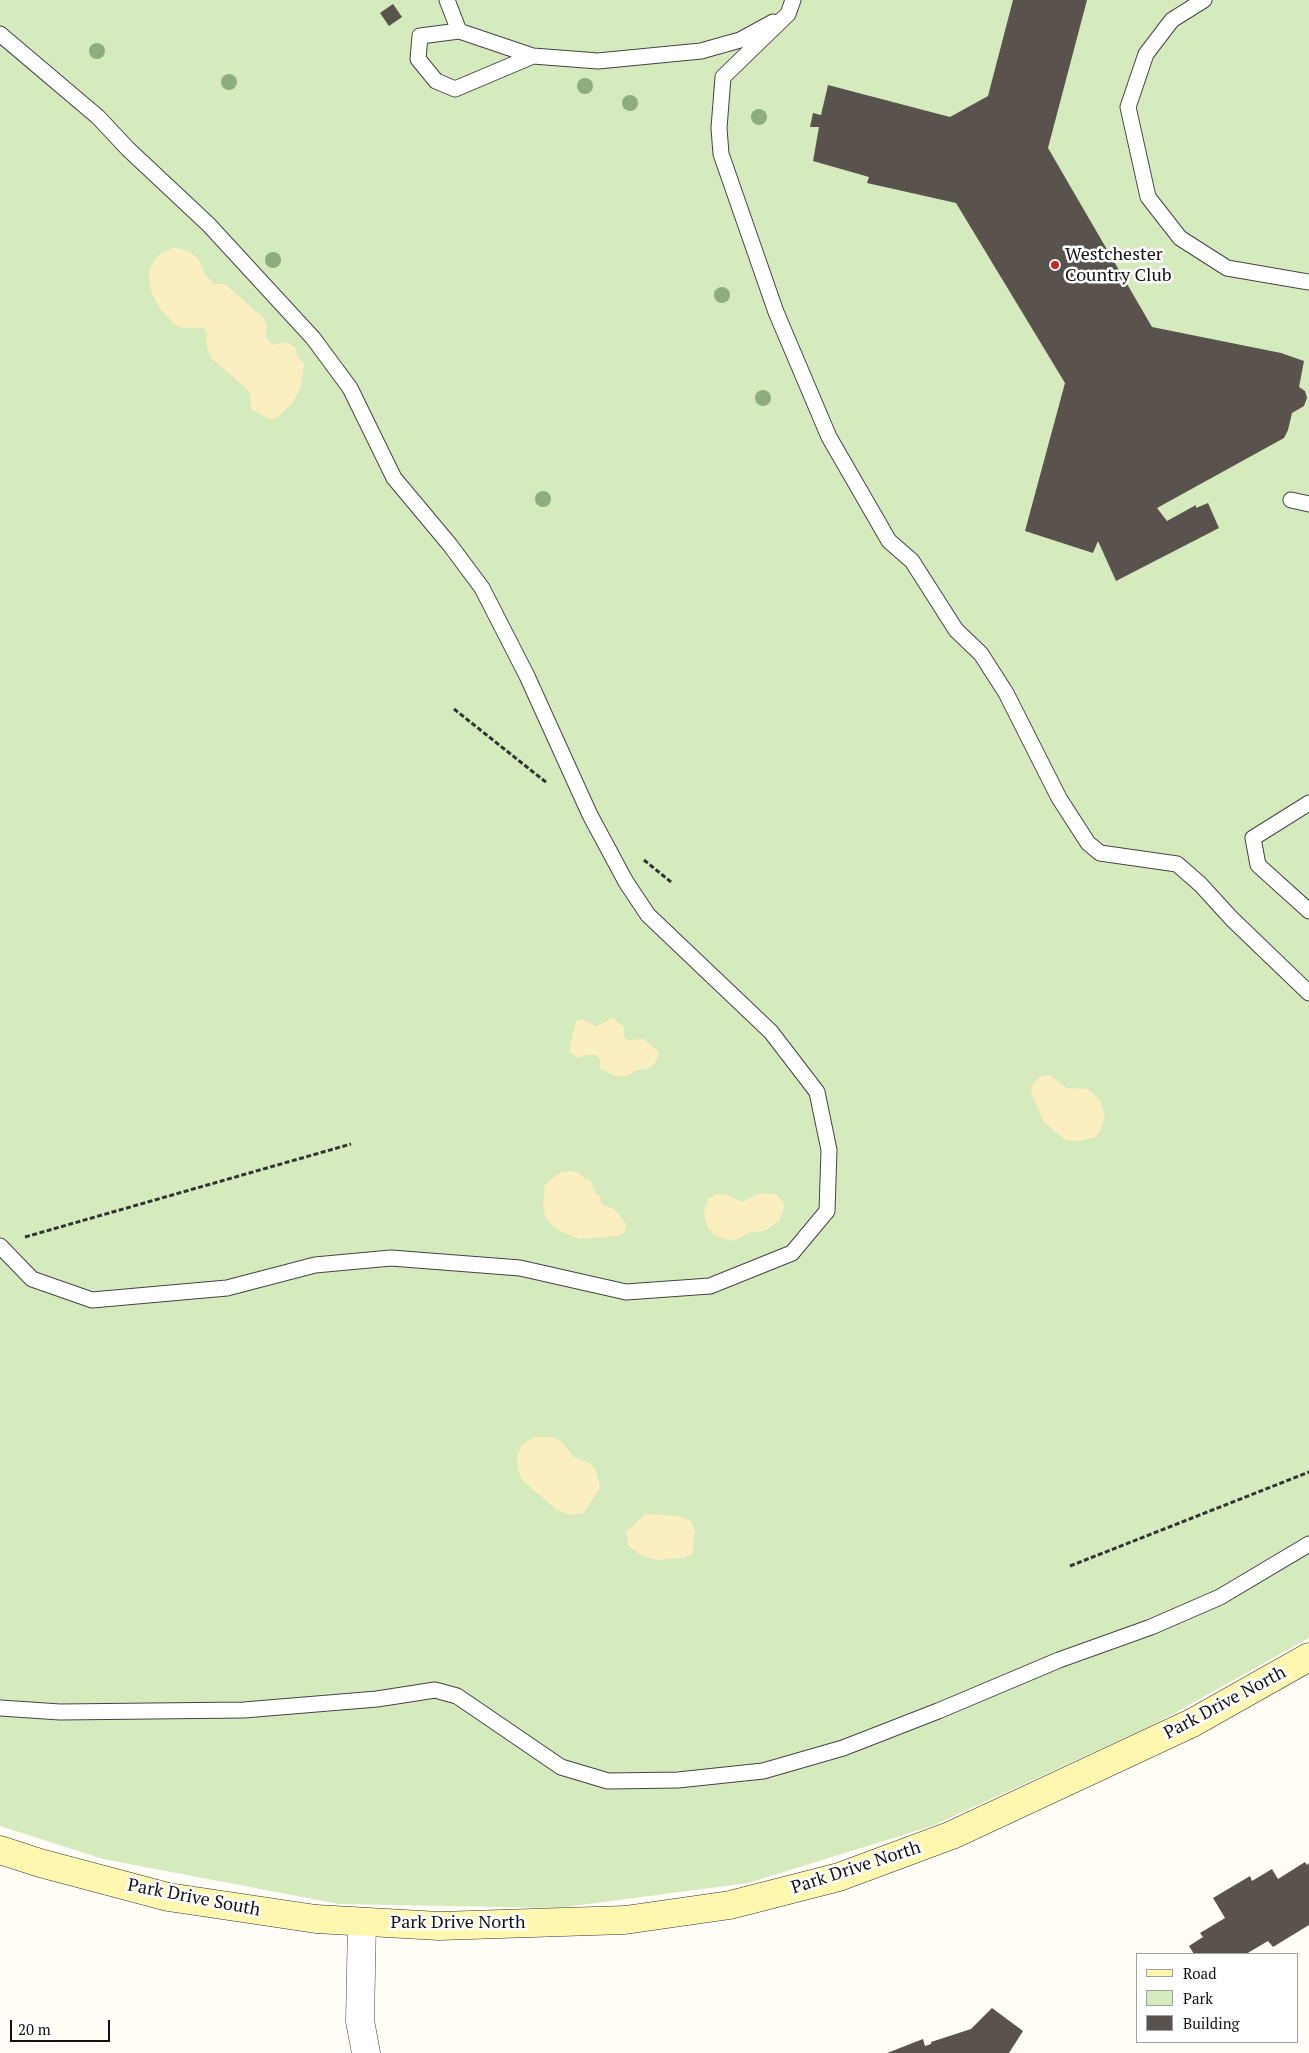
<!DOCTYPE html>
<html>
<head>
<meta charset="utf-8">
<style>
  body { margin:0 }
  #map { position:relative; width:1309px; height:2053px; overflow:hidden; background:#fffdf5; font-family:"PT Serif",serif }
  canvas { display:block }
  .legend { position:absolute; left:1136px; top:1953px; width:162px; height:90px; box-sizing:border-box; background:#fff; border:1px solid #a0a0a0; margin:0; padding:6px 9px; list-style:none; font-size:15px; color:#111 }
  .legend li { display:flex; align-items:center; gap:10px; height:25px }
  .legend b { width:25px; border:1px solid #a0a0a0 }
  .scale { position:absolute; left:10px; top:2020px; width:100px; height:22px; box-sizing:border-box; border:2px solid #111; border-top:0; padding-left:6px; font-size:15px; line-height:18px; white-space:nowrap; color:#111; -webkit-text-stroke:4px #fff; paint-order:stroke }
</style>
</head>
<body>
<div id="map">
<canvas width="1309" height="2053"></canvas>
<ul class="legend">
<li><b style="height:6px;background:#fff6b0"></b>Road</li>
<li><b style="height:14px;background:#d5ebbd"></b>Park</li>
<li><b style="height:14px;background:#5a524d"></b>Building</li>
</ul>
<div class="scale">20 m</div>
</div>
<script>
const ctx = document.querySelector('canvas').getContext('2d');
ctx.lineJoin = 'round';
function paint(path, color) { ctx.fillStyle = color; ctx.fill(path, 'evenodd'); }
const shape = rows => new Path2D(rows.map(r => 'M' + r).join(''));
function strokePath(path, color, width, dash) { ctx.strokeStyle = color; ctx.lineWidth = width; ctx.lineCap = dash ? 'butt' : 'round'; ctx.setLineDash(dash || []); ctx.stroke(path); }
function write(font, color, halo, rows, align = 'center') {
  ctx.font = font + ' "PT Serif",serif'; ctx.lineWidth = 5; ctx.setLineDash([]); ctx.textBaseline = 'middle'; ctx.strokeStyle = halo; ctx.fillStyle = color; for (const [text, x, y, turn = 0] of rows) {
    ctx.save(); ctx.translate(x, y); ctx.rotate((+turn || 0) * Math.PI / 180); ctx.textAlign = isNaN(turn) ? turn : align; if (halo) ctx.strokeText(text, 0, 0); ctx.fillText(text, 0, 0); ctx.restore();
  }
}
paint(shape([
  [0,0,1309,0,1309,1638,1153,1725,932,1826,748,1883,558,1908,339,1904,103,1859,0,1826]
]), '#d5ebbd');
paint(shape([
  [174,247,188,251,199,259,204,272,213,284,225,284,264,318,267,326,266,336,272,345,287,342,295,347,298,357,304,364,301,387,292,404,277,418,269,419,251,409,250,394,246,388,211,358,207,348,207,333,203,328,184,328,174,324,159,307,152,294,149,280,150,267,159,255],
  [613,1018,624,1027,624,1037,627,1040,644,1039,658,1051,658,1058,652,1067,635,1071,628,1076,615,1076,600,1068,600,1060,596,1055,586,1055,578,1058,569,1051,576,1021,582,1019,596,1026],
  [1046,1075,1051,1076,1067,1088,1088,1089,1100,1100,1105,1117,1100,1131,1096,1137,1079,1141,1065,1140,1043,1121,1031,1092,1033,1084,1039,1077],
  [572,1171,580,1173,585,1179,590,1180,596,1194,600,1196,601,1204,614,1209,620,1215,626,1224,624,1233,618,1236,580,1239,556,1229,549,1222,545,1216,543,1203,545,1184,561,1172],
  [767,1193,777,1195,783,1202,784,1208,779,1221,765,1231,751,1232,733,1241,714,1235,708,1228,704,1215,705,1206,709,1198,718,1194,727,1195,742,1202,758,1194],
  [535,1437,552,1437,563,1443,574,1457,591,1464,596,1471,600,1487,584,1513,570,1515,557,1510,523,1481,518,1470,517,1457,522,1445],
  [645,1514,678,1516,691,1521,695,1532,692,1554,683,1558,655,1560,639,1554,628,1545,626,1532]
]), '#fbeec1');
paint(shape([
  [1013,0,1087,0,1048,148,1152,327,1281,353,1304,361,1299,387,1305,391,1307,398,1304,406,1292,413,1288,430,1284,438,1157,508,1167,521,1196,505,1196,508,1208,503,1219,528,1116,581,1098,541,1093,553,1025,531,1065,383,956,203,867,183,869,177,813,161,819,127,810,127,813,113,821,115,828,85,950,117,988,96],
  [393,4,402,17,389,26,380,13],
  [1305,1862,1307,1865,1309,1863,1309,1925,1273,1947,1268,1941,1246,1954,1194,1954,1189,1946,1203,1937,1200,1933,1225,1918,1213,1898,1250,1876,1252,1881,1272,1869,1278,1879],
  [992,2008,1023,2031,1009,2053,887,2053,923,2039,925,2046,931,2044,931,2042,971,2029]
]), '#5a524d');
const lane = shape([
  [447,0,459,31],
  [793,0,788,14,723,77,719,128,721,154,776,312,829,437,889,541,912,561,956,630,981,654,1006,693,1059,798,1088,843,1100,853,1177,864,1200,884,1232,919,1309,993],
  [1204,0,1172,20,1146,54,1128,107,1148,197,1180,238,1227,268,1309,282],
  [459,31,533,56,455,89,436,81,418,59,420,36,459,31],
  [0,34,98,117,128,149,209,225,313,338,350,388,394,478,450,545,482,588,527,676,590,815,626,882,648,915,771,1032,817,1092,829,1150,827,1211,792,1253,710,1286,626,1292,520,1268,391,1258,315,1265,227,1288,92,1300,32,1279,0,1246],
  [533,56,598,61,701,51,740,40,773,22],
  [1291,500,1309,504],
  [1309,803,1253,838,1258,865,1309,911],
  [0,1708,60,1712,244,1710,377,1699,435,1690,457,1696,561,1767,608,1781,678,1780,763,1771,843,1748,938,1711,1059,1660,1151,1627,1220,1597,1309,1544]
]);
const street = shape([
  [362,1922,360,2021,366,2053]
]);
const secondary = shape([
  [0,1850,40,1863,168,1897,316,1919,439,1926,625,1920,730,1905,839,1877,952,1835,1192,1723,1309,1657]
]);
strokePath(lane, '#444', 17);
strokePath(street, '#444', 29);
strokePath(secondary, '#333', 29);
strokePath(shape([
  [454,709,547,783],
  [644,860,671,882],
  [25,1237,351,1144],
  [1070,1566,1309,1472]
]), '#333', 3, [5, 2.5]);
strokePath(lane, '#fff', 15);
strokePath(street, '#fff', 28);
strokePath(secondary, '#fff6b0', 28);
ctx.fillStyle = '#8dad7f';
for (const [x, y] of [
  [97,51],
  [229,82],
  [585,86],
  [630,103],
  [759,117],
  [273,260],
  [722,295],
  [763,398],
  [543,499]
]) { ctx.beginPath(); ctx.arc(x, y, 8, 0, 2 * Math.PI); ctx.fill(); }
for (const [x, y, r, color] of [
  [1055,265,5,"#c4262e"]
]) { const dot = new Path2D(); dot.arc(x, y, r, 0, 2 * Math.PI); ctx.fillStyle = color; ctx.fill(dot); strokePath(dot, '#fff', 2); }
write('18px', '#111', '#fff', [
  ["Westchester",1065,255],
  ["Country Club",1065,276]
], 'left');
write('18px', '#111', '#fff', [
  ["Park Drive North",1225,1703,-28],
  ["Park Drive North",856,1868,-18],
  ["Park Drive South",194,1898,11],
  ["Park Drive North",458,1923]
]);
</script>
</body>
</html>
